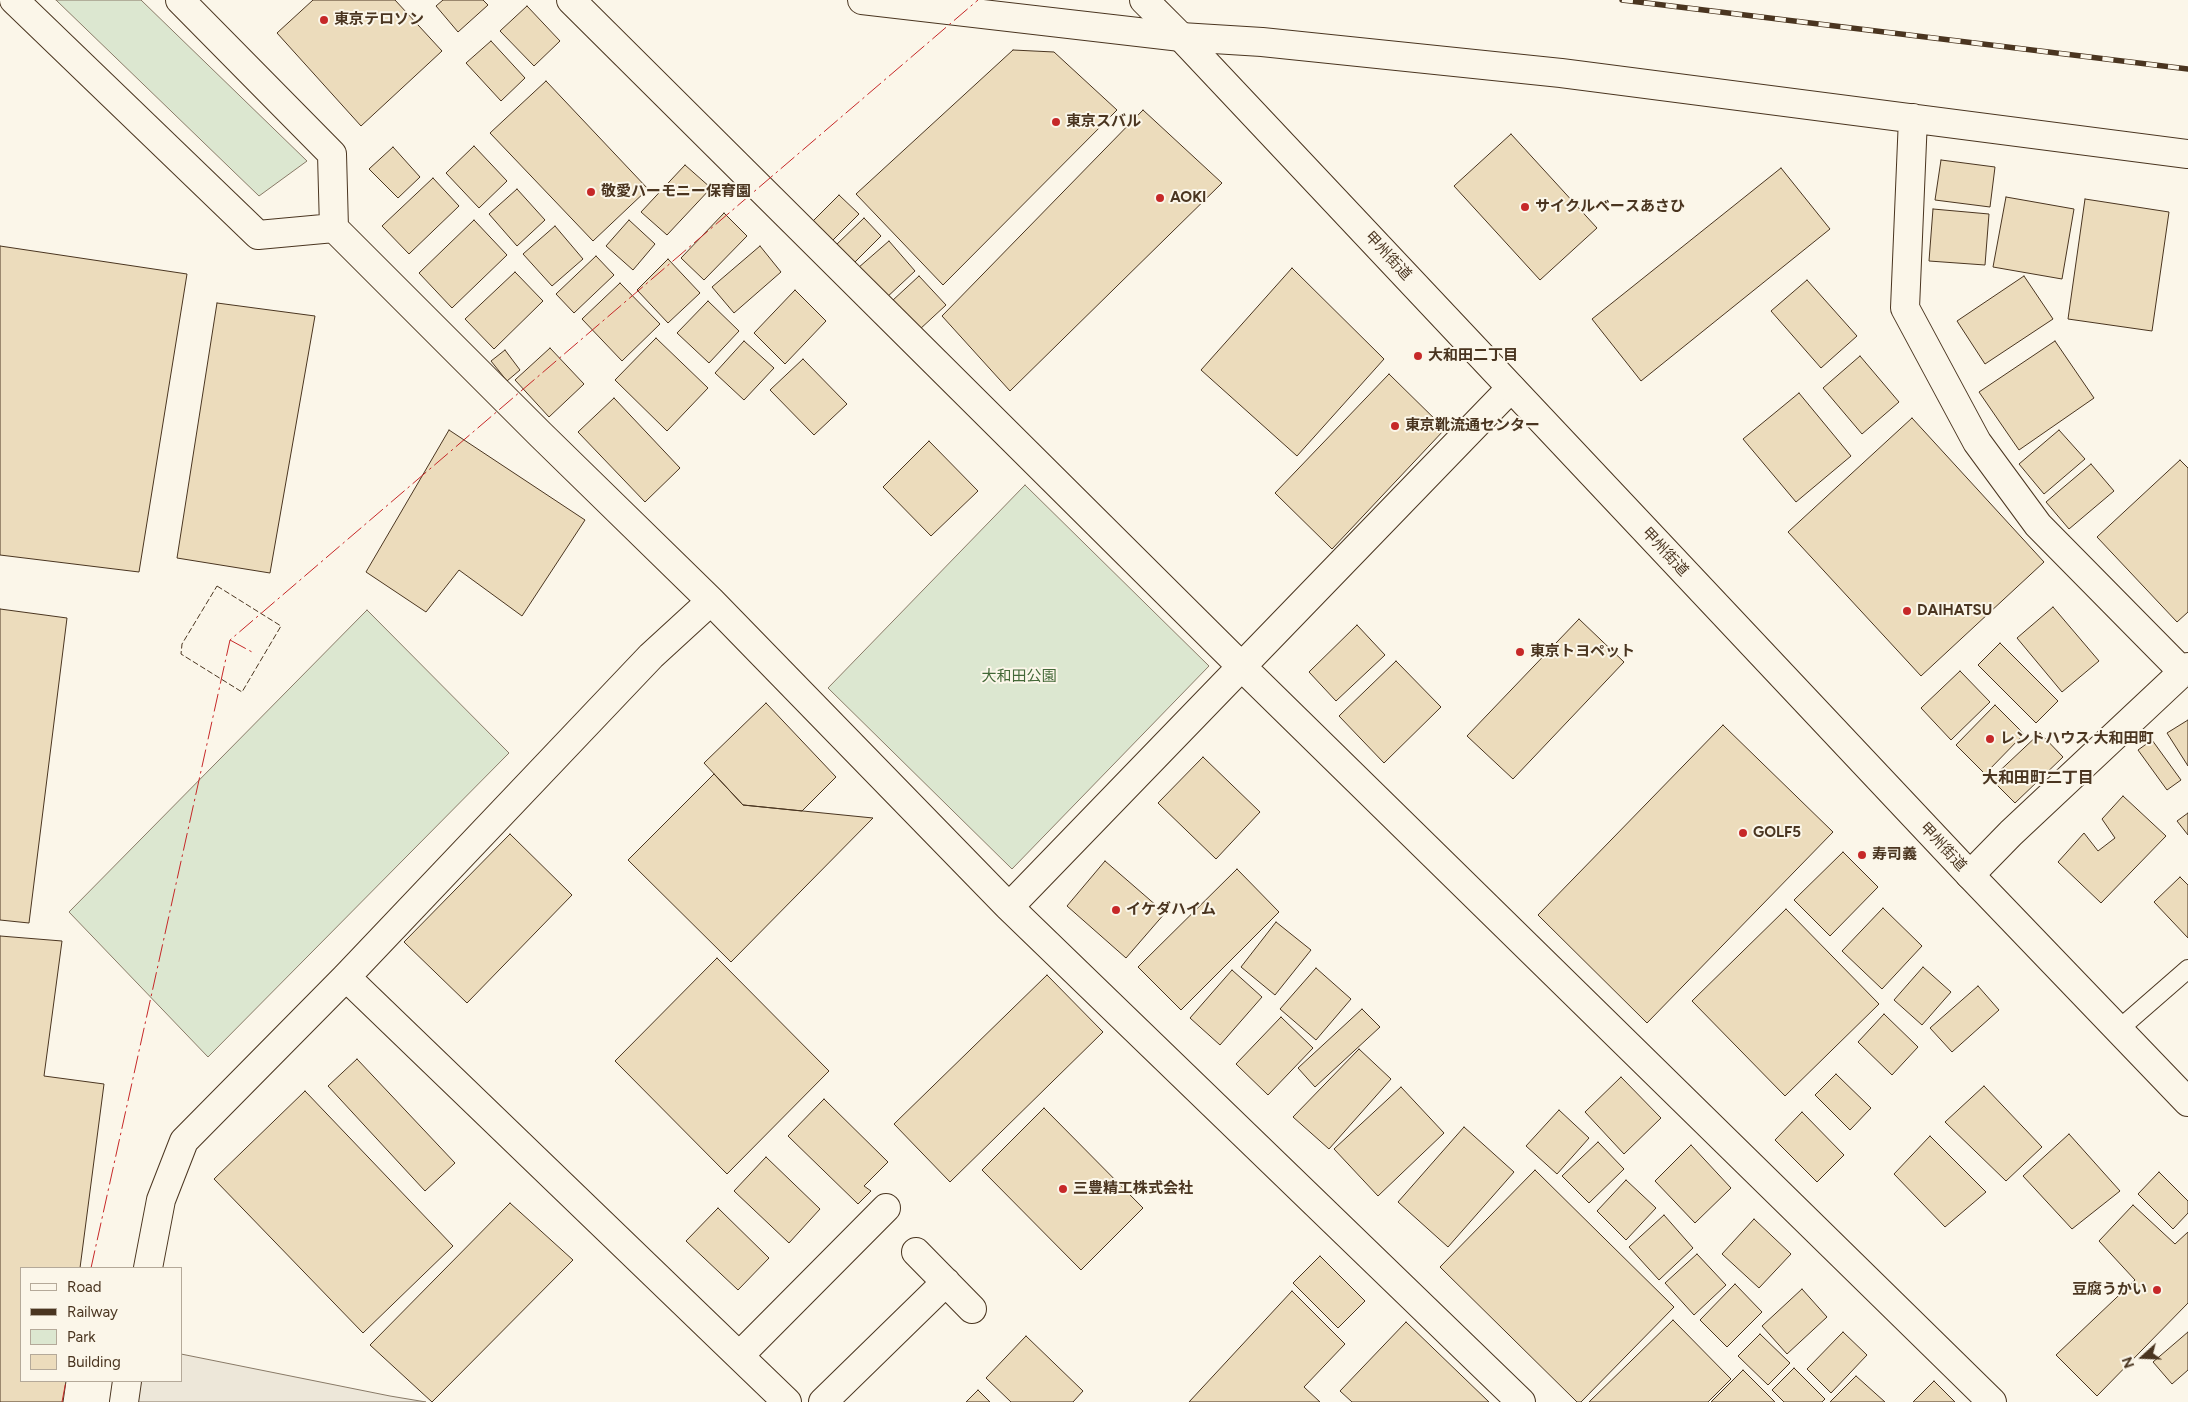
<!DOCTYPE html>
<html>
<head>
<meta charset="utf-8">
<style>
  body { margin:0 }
  #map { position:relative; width:2188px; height:1402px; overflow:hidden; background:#fbf6e9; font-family:Figtree,sans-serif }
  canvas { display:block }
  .legend { position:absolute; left:20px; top:1267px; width:162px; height:115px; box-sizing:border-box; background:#fbf6e9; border:1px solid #b4a999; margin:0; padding:6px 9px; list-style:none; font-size:15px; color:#4a3520 }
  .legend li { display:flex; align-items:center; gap:10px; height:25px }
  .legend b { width:25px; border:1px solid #b4a999 }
  .north { position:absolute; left:2118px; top:1332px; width:50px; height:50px; -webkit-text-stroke:4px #fbf6e9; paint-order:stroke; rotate:250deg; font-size:14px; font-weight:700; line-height:20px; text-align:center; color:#4a3520 }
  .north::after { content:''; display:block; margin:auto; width:18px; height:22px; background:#4a3520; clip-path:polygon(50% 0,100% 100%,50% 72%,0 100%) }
</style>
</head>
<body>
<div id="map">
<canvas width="2188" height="1402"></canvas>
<ul class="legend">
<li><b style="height:6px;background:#fbf6e9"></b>Road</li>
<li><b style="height:6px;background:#4a3520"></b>Railway</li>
<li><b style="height:14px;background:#dce7d0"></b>Park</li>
<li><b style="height:14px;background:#ecdcbc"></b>Building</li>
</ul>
<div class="north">N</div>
</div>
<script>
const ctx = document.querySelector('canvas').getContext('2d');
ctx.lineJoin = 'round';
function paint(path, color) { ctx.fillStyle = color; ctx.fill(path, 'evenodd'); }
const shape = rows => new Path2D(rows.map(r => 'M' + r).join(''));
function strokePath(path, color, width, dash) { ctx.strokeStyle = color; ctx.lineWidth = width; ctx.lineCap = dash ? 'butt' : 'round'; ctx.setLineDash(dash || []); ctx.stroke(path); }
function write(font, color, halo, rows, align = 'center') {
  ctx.font = font + ' Figtree,"Noto Sans JP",sans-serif'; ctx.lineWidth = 4; ctx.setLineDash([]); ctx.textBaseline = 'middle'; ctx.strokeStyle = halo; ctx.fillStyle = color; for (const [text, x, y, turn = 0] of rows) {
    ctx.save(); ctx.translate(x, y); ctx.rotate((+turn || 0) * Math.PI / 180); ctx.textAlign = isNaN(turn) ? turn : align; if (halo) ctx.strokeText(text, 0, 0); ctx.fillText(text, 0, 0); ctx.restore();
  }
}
const green = shape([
  [56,0,141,0,307,161,259,196,56,0],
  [1025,485,1209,666,1012,869,828,688,1025,485],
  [367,610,509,753,208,1057,69,912,367,610]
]);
paint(green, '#dce7d0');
strokePath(green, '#887966', 1);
const parking = shape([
  [181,1354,390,1396,426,1402,124,1402,127,1381,181,1381,181,1354]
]);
paint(parking, '#ede7d9');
strokePath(parking, '#887966', 1);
const building = shape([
  [313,0,395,0,442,51,361,126,277,33,313,0],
  [443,0,483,0,488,5,458,32,436,6,443,0],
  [527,6,560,41,534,66,500,31,527,6],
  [491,41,525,78,501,101,466,63,491,41],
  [1013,50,1054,52,1117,110,943,285,856,194,1013,50],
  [546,81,648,189,593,241,490,133,546,81],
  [1143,110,1222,183,1010,391,942,316,1143,110],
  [1511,134,1597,228,1540,280,1454,186,1511,134],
  [474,146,507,181,479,208,446,173,474,146],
  [393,147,420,177,398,198,369,169,393,147],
  [1941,160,1995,167,1990,207,1935,200,1941,160],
  [685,165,711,188,667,235,641,212,685,165],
  [1781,168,1830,229,1641,381,1592,319,1781,168],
  [433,178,459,206,409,254,382,226,433,178],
  [517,189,545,220,517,246,489,214,517,189],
  [839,195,859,214,832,241,813,221,839,195],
  [2006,197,2074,209,2062,279,1993,267,2006,197],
  [2085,199,2169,212,2152,331,2068,319,2085,199],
  [1933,209,1989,214,1985,265,1929,261,1933,209],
  [724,213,747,236,704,280,681,258,724,213],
  [864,218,881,236,853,264,835,246,864,218],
  [474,220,507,255,452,308,419,273,474,220],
  [629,220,655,244,633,270,606,246,629,220],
  [555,226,583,259,552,286,523,254,555,226],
  [889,241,915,271,885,299,858,268,889,241],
  [0,246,187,274,139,572,0,555,0,246],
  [760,246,781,272,734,313,712,287,760,246],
  [596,256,614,275,574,313,556,294,596,256],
  [668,259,700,293,668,323,637,290,668,259],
  [1292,268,1384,359,1297,456,1201,370,1292,268],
  [515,272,543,301,494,349,465,319,515,272],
  [919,276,946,305,919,330,892,301,919,276],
  [2024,276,2053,319,1985,364,1957,321,2024,276],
  [1807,280,1857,336,1821,368,1771,311,1807,280],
  [620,283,660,324,622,361,582,319,620,283],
  [795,290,826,321,785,364,754,333,795,290],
  [708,301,739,331,709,363,677,333,708,301],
  [217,303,315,316,270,573,177,558,217,303],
  [656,338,708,388,667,431,615,380,656,338],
  [744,341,774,368,744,400,715,373,744,341],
  [2055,341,2094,398,2019,450,1979,392,2055,341],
  [550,348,584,384,549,417,515,380,550,348],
  [505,350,520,370,507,381,491,361,505,350],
  [1860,356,1899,402,1862,434,1823,388,1860,356],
  [803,359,847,404,814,435,770,390,803,359],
  [1389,374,1445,429,1332,549,1275,493,1389,374],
  [1799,393,1851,456,1796,502,1743,439,1799,393],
  [614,398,680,468,645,502,578,432,614,398],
  [1912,418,2044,562,1921,676,1788,532,1912,418],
  [449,430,585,520,522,616,459,570,426,612,366,572,449,430],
  [2059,430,2085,459,2044,494,2019,464,2059,430],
  [929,441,978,491,931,536,883,487,929,441],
  [2180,460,2188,468,2188,612,2177,622,2097,537,2180,460],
  [2091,464,2114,491,2069,529,2046,502,2091,464],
  [2053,607,2099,661,2062,692,2017,638,2053,607],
  [0,609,67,618,29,923,0,920,0,609],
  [1579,619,1624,662,1513,779,1467,736,1579,619],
  [1357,625,1385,655,1336,701,1309,672,1357,625],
  [2000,643,2058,701,2036,723,1978,665,2000,643],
  [1396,661,1441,707,1384,763,1339,716,1396,661],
  [1960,671,1990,702,1951,740,1921,708,1960,671],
  [766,703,836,777,802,811,743,805,704,763,766,703],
  [1995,705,2024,734,1985,774,1956,745,1995,705],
  [2188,720,2188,766,2167,733,2188,720],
  [1723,725,1833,832,1647,1023,1538,915,1723,725],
  [2040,733,2063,757,2015,803,1991,779,2040,733],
  [2152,740,2181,780,2167,790,2138,750,2152,740],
  [1203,757,1260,812,1216,859,1158,803,1203,757],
  [714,774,743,805,873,818,731,962,628,860,714,774],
  [2123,796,2166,836,2101,903,2058,862,2084,833,2098,851,2115,838,2102,819,2123,796],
  [2188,813,2188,835,2177,821,2188,813],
  [510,834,572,895,467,1003,404,942,510,834],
  [1843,852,1878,887,1830,936,1794,900,1843,852],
  [1105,861,1165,913,1126,958,1067,906,1105,861],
  [1237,869,1279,912,1181,1010,1138,967,1237,869],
  [2180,877,2188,885,2188,938,2154,902,2180,877],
  [1883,908,1922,946,1882,989,1842,951,1883,908],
  [1786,909,1879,1004,1785,1096,1692,1001,1786,909],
  [1276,922,1311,950,1275,995,1241,967,1276,922],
  [0,936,62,941,44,1076,104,1084,80,1268,21,1268,21,1381,66,1381,63,1402,0,1402,0,936],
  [717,958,829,1071,727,1174,615,1061,717,958],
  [1923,967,1951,992,1922,1025,1894,1000,1923,967],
  [1316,968,1351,999,1316,1040,1280,1009,1316,968],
  [1232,970,1262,997,1220,1045,1190,1018,1232,970],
  [1047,975,1103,1032,950,1182,894,1124,1047,975],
  [1978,986,1999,1010,1952,1052,1930,1028,1978,986],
  [1362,1009,1380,1027,1315,1087,1298,1068,1362,1009],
  [1884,1014,1918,1047,1892,1075,1858,1042,1884,1014],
  [1281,1017,1313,1048,1268,1095,1236,1064,1281,1017],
  [1359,1049,1391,1079,1329,1149,1293,1117,1359,1049],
  [357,1059,455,1163,425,1191,328,1086,357,1059],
  [1836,1074,1871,1108,1850,1130,1815,1095,1836,1074],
  [1621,1077,1661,1118,1624,1154,1585,1112,1621,1077],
  [1984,1086,2042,1147,2006,1181,1945,1122,1984,1086],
  [1401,1087,1444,1133,1378,1196,1334,1149,1401,1087],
  [305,1091,453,1246,363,1333,214,1179,305,1091],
  [824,1099,888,1162,864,1186,871,1191,858,1204,788,1136,824,1099],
  [1044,1108,1143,1208,1081,1270,982,1170,1044,1108],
  [1559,1110,1589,1138,1557,1174,1526,1146,1559,1110],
  [1802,1112,1844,1155,1817,1182,1775,1140,1802,1112],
  [1464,1127,1514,1172,1448,1247,1398,1202,1464,1127],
  [2069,1134,2120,1191,2072,1229,2023,1176,2069,1134],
  [1930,1136,1986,1192,1945,1227,1894,1174,1930,1136],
  [1598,1142,1624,1169,1589,1203,1562,1176,1598,1142],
  [1691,1145,1731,1188,1695,1223,1655,1181,1691,1145],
  [766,1157,820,1209,789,1243,734,1191,766,1157],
  [1535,1170,1674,1307,1581,1402,1577,1402,1440,1267,1535,1170],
  [2159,1172,2188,1201,2188,1213,2173,1229,2138,1194,2159,1172],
  [1626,1180,1656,1208,1626,1240,1597,1211,1626,1180],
  [510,1203,573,1260,432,1402,370,1345,510,1203],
  [2133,1205,2175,1244,2188,1232,2188,1303,2097,1396,2056,1355,2135,1280,2099,1241,2133,1205],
  [718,1208,769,1258,738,1290,686,1241,718,1208],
  [1664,1215,1693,1248,1659,1280,1629,1247,1664,1215],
  [1754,1219,1791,1254,1759,1288,1722,1254,1754,1219],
  [1697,1254,1726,1285,1694,1315,1665,1283,1697,1254],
  [1320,1256,1365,1301,1338,1328,1293,1283,1320,1256],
  [1735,1284,1762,1312,1727,1347,1700,1320,1735,1284],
  [1802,1289,1827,1317,1787,1354,1762,1326,1802,1289],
  [1292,1291,1345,1344,1304,1387,1320,1402,1189,1402,1292,1291],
  [1673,1320,1731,1379,1708,1402,1589,1402,1673,1320],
  [1406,1322,1489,1402,1352,1402,1340,1391,1406,1322],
  [1843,1332,1867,1355,1831,1393,1807,1369,1843,1332],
  [2188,1332,2188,1370,2172,1384,2153,1362,2188,1332],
  [1760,1334,1790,1363,1768,1385,1738,1356,1760,1334],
  [1026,1336,1083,1391,1073,1402,1011,1402,986,1378,1026,1336],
  [1794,1368,1825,1399,1822,1402,1784,1402,1772,1390,1794,1368],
  [1743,1370,1775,1402,1711,1402,1743,1370],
  [1856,1376,1885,1402,1830,1402,1856,1376],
  [1934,1381,1955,1402,1913,1402,1934,1381],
  [978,1390,990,1402,966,1402,978,1390]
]);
paint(building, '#ecdcbc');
strokePath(building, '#4a3520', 1);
const lane = shape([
  [2118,1030,2188,969]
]);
const street = shape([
  [14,0,258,235,334,228],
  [180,0,332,154,334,228,540,434,711,601,1009,907,1521,1402],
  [571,0,1241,666,1992,1402],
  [862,0,1181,37,1262,42,1561,73,2188,154],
  [1913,118,1905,308,1977,442,2038,525,2183,672],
  [1970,875,2011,833,2188,667],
  [1009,907,1511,388],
  [346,977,787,1402],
  [916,1252,972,1309],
  [148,1268,161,1200,184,1141,346,977,651,656,711,601],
  [740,1355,886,1208],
  [124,1402,127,1381],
  [823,1402,946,1282]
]);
const highway = shape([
  [1144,0,1181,37,1970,875,2188,1102]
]);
strokePath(lane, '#4a3520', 20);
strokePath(street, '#4a3520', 30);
strokePath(highway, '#4a3520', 30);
strokePath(lane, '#fbf6e9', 18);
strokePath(street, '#fbf6e9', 28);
strokePath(highway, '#fbf6e9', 28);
const rail = shape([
  [1622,0,2188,69]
]);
strokePath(rail, '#4a3520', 5.5);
strokePath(rail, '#fbf6e9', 4, [11]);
strokePath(shape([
  [217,586,281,626,242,692,181,654,182,644,217,586]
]), '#4a3520', 1, [6, 2.5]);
strokePath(shape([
  [230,640,252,652],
  [91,1268,230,640,978,0],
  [62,1402,66,1381]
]), '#c62828', 1, [18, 4, 2.5, 4]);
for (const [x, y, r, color] of [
  [324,20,5,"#c62828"],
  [1056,122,5,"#c62828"],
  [591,192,5,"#c62828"],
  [1160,198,5,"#c62828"],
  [1525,207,5,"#c62828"],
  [1418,356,5,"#c62828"],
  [1395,426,5,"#c62828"],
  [1907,611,5,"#c62828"],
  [1520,652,5,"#c62828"],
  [1990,739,5,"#c62828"],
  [1743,833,5,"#c62828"],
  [1862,855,5,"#c62828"],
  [1116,910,5,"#c62828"],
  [1063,1189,5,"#c62828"],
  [2157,1290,5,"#c62828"]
]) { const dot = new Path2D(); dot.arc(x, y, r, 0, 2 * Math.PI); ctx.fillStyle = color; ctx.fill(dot); strokePath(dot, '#fbf6e9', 2); }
write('bold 15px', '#4a3520', '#fbf6e9', [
  ["東京テロソン",334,20],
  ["東京スバル",1066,122],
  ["敬愛ハーモニー保育園",601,192],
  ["AOKI",1170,198],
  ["サイクルベースあさひ",1535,207],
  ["大和田二丁目",1428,356],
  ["東京靴流通センター",1405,426],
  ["DAIHATSU",1917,611],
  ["東京トヨペット",1530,652],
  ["レントハウス 大和田町",2000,739],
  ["GOLF5",1753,833],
  ["寿司義",1872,855],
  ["イケダハイム",1126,910],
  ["三豊精工株式会社",1073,1189],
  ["豆腐うかい",2147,1290,"right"]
], 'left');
write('15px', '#4a3520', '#fbf6e9', [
  ["甲州街道",1388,256,47],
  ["甲州街道",1665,552,47],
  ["甲州街道",1943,847,47]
]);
write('15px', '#436837', '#fbf6e9', [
  ["大和田公園",1019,677]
]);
write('bold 16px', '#4a3520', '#fbf6e9', [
  ["大和田町二丁目",2038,778]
]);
</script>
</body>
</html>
